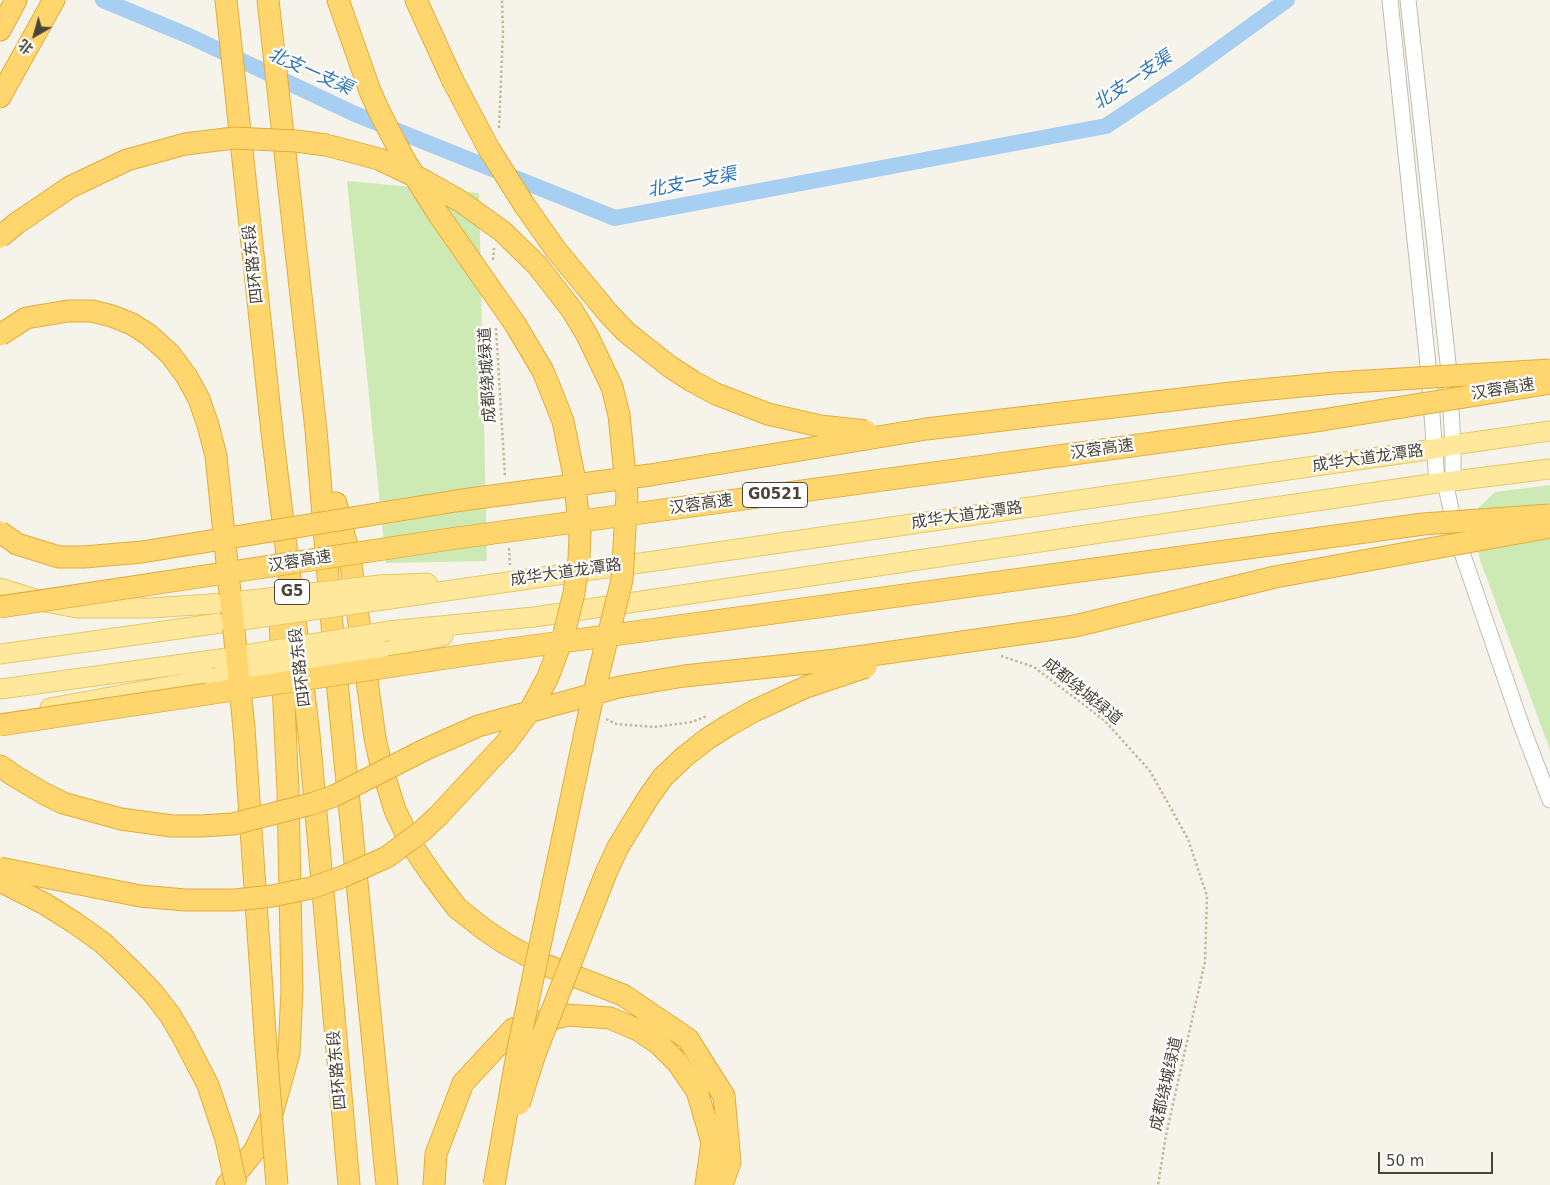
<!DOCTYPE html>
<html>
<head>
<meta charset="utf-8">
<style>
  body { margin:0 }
  #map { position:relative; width:1550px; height:1185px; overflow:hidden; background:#f6f3eb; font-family:"DejaVu Sans","Noto Sans SC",sans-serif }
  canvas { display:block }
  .north { position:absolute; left:10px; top:10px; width:50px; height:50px; -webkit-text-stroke:4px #fff; paint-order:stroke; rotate:218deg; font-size:14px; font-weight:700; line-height:20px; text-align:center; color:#4a4438 }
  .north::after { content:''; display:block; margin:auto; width:18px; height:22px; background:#4a4438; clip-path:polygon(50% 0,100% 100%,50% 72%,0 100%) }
  .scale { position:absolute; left:1378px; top:1152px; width:115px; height:22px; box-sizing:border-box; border:2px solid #4a4438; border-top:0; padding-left:6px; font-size:15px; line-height:18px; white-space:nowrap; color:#4a4438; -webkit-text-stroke:4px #fff; paint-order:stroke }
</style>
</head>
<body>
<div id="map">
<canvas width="1550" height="1185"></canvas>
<div class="north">北</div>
<div class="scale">50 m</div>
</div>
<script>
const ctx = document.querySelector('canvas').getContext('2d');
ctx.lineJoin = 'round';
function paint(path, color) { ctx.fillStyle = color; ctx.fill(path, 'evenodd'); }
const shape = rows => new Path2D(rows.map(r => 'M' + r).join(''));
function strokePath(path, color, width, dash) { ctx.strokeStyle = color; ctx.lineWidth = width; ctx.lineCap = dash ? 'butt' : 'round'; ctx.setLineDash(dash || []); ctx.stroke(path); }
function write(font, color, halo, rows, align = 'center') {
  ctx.font = font + ' "DejaVu Sans","Noto Sans SC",sans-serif'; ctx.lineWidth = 4.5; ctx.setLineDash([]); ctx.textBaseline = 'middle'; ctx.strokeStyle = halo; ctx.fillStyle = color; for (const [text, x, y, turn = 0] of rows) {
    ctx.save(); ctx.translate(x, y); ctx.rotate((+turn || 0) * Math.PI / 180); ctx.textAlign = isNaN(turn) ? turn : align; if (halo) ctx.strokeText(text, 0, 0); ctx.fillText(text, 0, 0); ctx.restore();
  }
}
paint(shape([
  [347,181,479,193,487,561,386,563],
  [1550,485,1550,750,1480,560,1471,515,1495,492]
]), '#ceeab4');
strokePath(shape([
  [103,0,189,36,355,114,615,218,1106,126,1186,73,1287,0]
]), '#a7cff2', 16);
const minor = shape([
  [1390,0,1429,374,1437,483],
  [1408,0,1449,372,1453,445,1453,481],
  [1445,482,1458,541,1522,727,1550,800]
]);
const major = shape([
  [380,585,427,583],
  [0,588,45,602,77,608,151,608,225,603],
  [383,600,1434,449,1453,445,1550,431],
  [388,631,534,617,1437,483,1550,469],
  [380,650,443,636],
  [0,654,228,622],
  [0,689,220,659],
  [50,708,213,678]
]);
const highway = shape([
  [226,0,272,432,309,734,349,1185],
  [268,0,316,430,335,661,387,1185],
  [338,0,370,91],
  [416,0,452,79],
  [0,30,16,0],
  [0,97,54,0],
  [336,503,350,558,375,738,381,765,395,810,411,844,432,875,457,908,485,930,506,944,543,964,623,995,688,1039,724,1096,730,1162,722,1185],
  [244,728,266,1048],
  [0,766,13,775],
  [227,1185,255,1150,272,1114,289,1053,292,990,288,791,279,597],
  [434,1185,436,1154,463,1083,513,1029,567,1015,610,1018,638,1030,659,1044,677,1062,697,1091,712,1142,706,1185]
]);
strokePath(minor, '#c2bcad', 17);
strokePath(major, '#e6c868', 21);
strokePath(highway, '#e1ad3a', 23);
strokePath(shape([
  [499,128,503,31,502,0],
  [493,260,494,248],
  [496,328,505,477],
  [509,548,510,565],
  [1001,656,1034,667,1104,720,1150,771,1188,839,1207,896,1205,962,1166,1135,1158,1185],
  [606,719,616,724,654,727,692,722,707,716]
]), '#c4b89e', 2.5, [2.5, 2.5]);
strokePath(minor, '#fff', 15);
strokePath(major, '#ffe89b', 19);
strokePath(highway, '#ffd66d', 21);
const majorBridge = shape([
  [225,603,380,585],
  [228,622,383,600],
  [220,659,388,631],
  [213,678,380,650]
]);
const highwayBridge = shape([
  [452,79,489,149,525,206,556,250,608,313,626,332,669,366,692,381,716,394,768,414,820,426,866,431],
  [0,237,17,223,70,187,127,160,185,144,234,138,296,141,326,145,379,159,423,180,460,201,502,231,537,265,572,310,587,335,612,387,619,415,627,495,622,580,592,700,518,1049,494,1185],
  [0,335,26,318,68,311,92,311,112,316,132,324,149,335,170,354,187,377,199,399,208,425,216,456,244,728],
  [0,532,17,544,59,557,84,557,142,552,462,500,650,475,926,429,1249,391,1334,383,1550,370],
  [0,607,450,539,1322,420,1550,383],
  [0,725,467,655,1423,524,1550,515],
  [13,775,43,793,63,803,121,819,172,826,201,826,233,824,311,804,334,796,426,749,478,726,619,687,684,676,836,660,1075,626,1275,577,1550,527],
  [0,868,140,896,185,900,235,900,272,896,311,888,342,877,387,857,422,831,438,816,506,743,531,709,548,677,564,634,574,593,579,559,580,533,574,476,563,421,543,371,515,324,439,215,405,161,380,113,370,91],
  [0,881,45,904,75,923,103,943,130,969,153,993,170,1015,183,1037,208,1085,226,1139,236,1185],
  [266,1048,277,1185],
  [519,1104,535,1054,606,873,618,847,648,798,663,777,684,757,707,739,729,725,754,711,806,687,866,667]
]);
strokePath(majorBridge, '#e6c868', 21, []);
strokePath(highwayBridge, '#e1ad3a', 23, []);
strokePath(majorBridge, '#ffe89b', 19);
strokePath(highwayBridge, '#ffd66d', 21);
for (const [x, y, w] of [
  [775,495,65],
  [292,592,35]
]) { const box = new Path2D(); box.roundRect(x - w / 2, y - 12.5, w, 25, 4); ctx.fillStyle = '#fff'; ctx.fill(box); strokePath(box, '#4a4438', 1); }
write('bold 15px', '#4a4438', null, [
  ["G0521",775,495],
  ["G5",292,592]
]);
write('16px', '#4a4438', '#fff', [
  ["四环路东段",254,264,-96],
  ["成都绕城绿道",488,375,-93],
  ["汉蓉高速",1503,390,-9],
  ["汉蓉高速",1102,450,-8],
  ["成华大道龙潭路",1368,459,-8],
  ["汉蓉高速",701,505,-8],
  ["成华大道龙潭路",967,516,-8],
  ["汉蓉高速",300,562,-9],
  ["成华大道龙潭路",566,573,-8],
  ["四环路东段",301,667,-97],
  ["成都绕城绿道",1082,692,39],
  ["四环路东段",338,1070,-95],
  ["成都绕城绿道",1167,1084,-77]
]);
write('italic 18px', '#2e77ba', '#fff', [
  ["北支一支渠",310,72,24],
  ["北支一支渠",1133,81,-34],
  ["北支一支渠",692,183,-11]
]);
</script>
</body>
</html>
